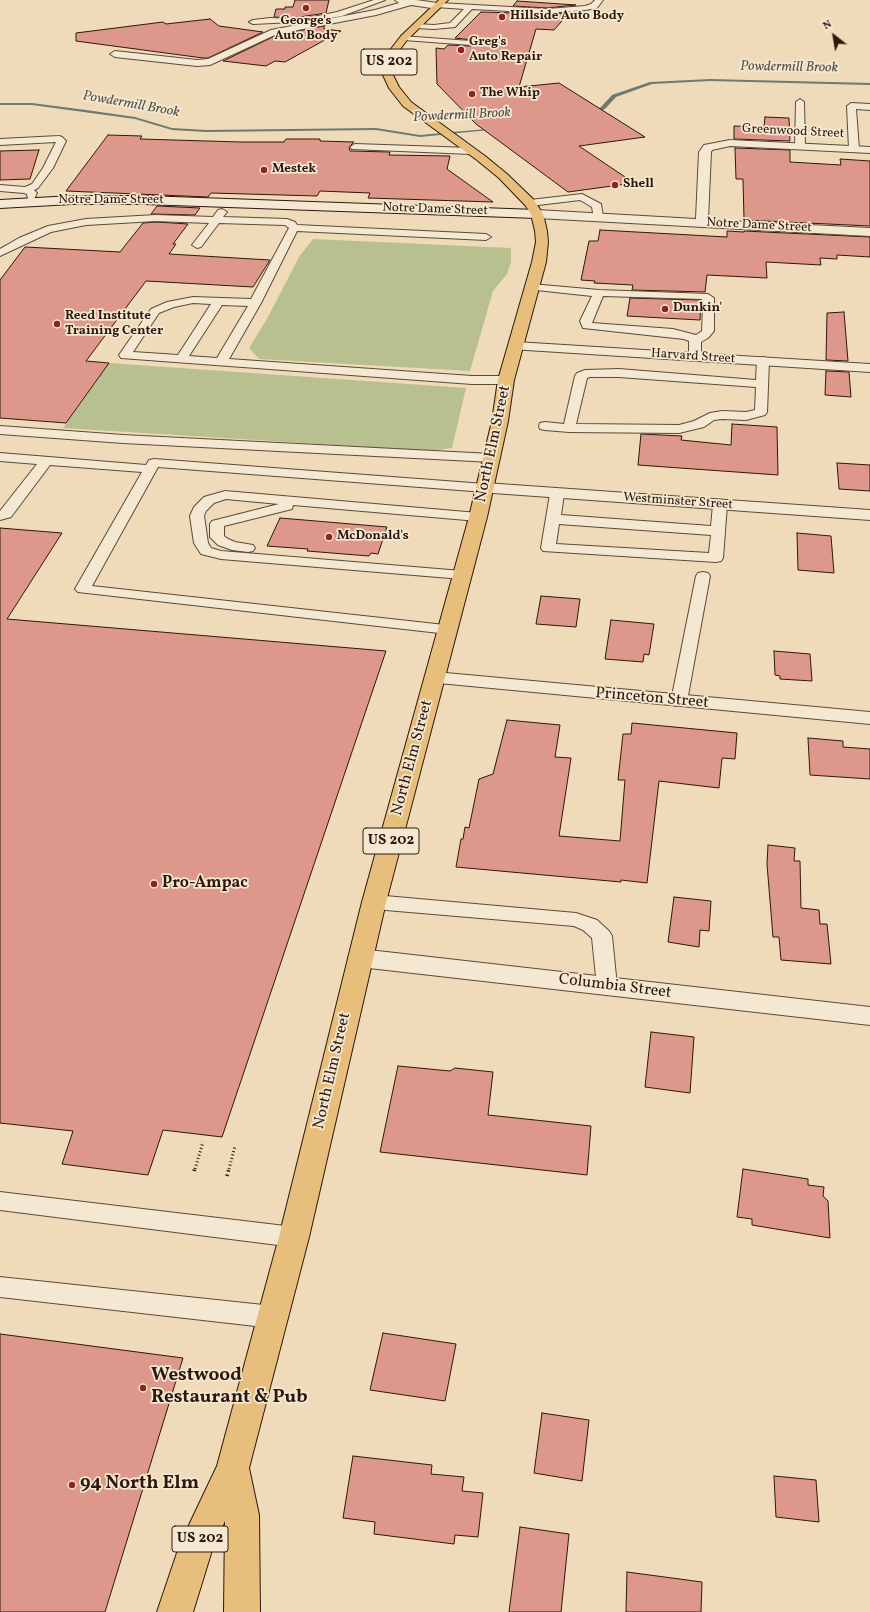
<!DOCTYPE html>
<html>
<head>
<meta charset="utf-8">
<style>
  body { margin:0 }
  #map { position:relative; width:870px; height:1612px; overflow:hidden; background:#efdbb9; font-family:Vollkorn,serif }
  canvas { display:block }
  .north { position:absolute; left:814px; top:16px; width:40px; height:40px; -webkit-text-stroke:3px #f5e8d2; paint-order:stroke; rotate:329deg; font-size:11px; font-weight:700; line-height:16px; text-align:center; color:#2e180d }
  .north::after { content:''; display:block; margin:auto; width:14px; height:18px; background:#2e180d; clip-path:polygon(50% 0,100% 100%,50% 72%,0 100%) }
</style>
</head>
<body>
<div id="map">
<canvas width="870" height="1612"></canvas>
<div class="north">N</div>
</div>
<script>
const ctx = document.querySelector('canvas').getContext('2d');
ctx.lineJoin = 'round';
function paint(path, color) { ctx.fillStyle = color; ctx.fill(path, 'evenodd'); }
const shape = rows => new Path2D(rows.map(r => 'M' + r).join(''));
function strokePath(path, color, width, dash) { ctx.strokeStyle = color; ctx.lineWidth = width; ctx.lineCap = dash ? 'butt' : 'round'; ctx.setLineDash(dash || []); ctx.stroke(path); }
function write(font, color, halo, rows, align = 'center') {
  ctx.font = font + ' Vollkorn,serif'; ctx.lineWidth = 3.5; ctx.setLineDash([]); ctx.textBaseline = 'middle'; ctx.strokeStyle = halo; ctx.fillStyle = color; for (const [text, x, y, turn = 0] of rows) {
    ctx.save(); ctx.translate(x, y); ctx.rotate((+turn || 0) * Math.PI / 180); ctx.textAlign = isNaN(turn) ? turn : align; if (halo) ctx.strokeText(text, 0, 0); ctx.fillText(text, 0, 0); ctx.restore();
  }
}
paint(shape([
  [313,239,511,248,511,262,507,274,493,291,470,371,259,359,249,348,268,317,299,257],
  [109,363,466,388,452,448,431,451,63,428]
]), '#b9c08f');
paint(shape([
  [710,79,870,83,870,85,710,81,652,84,616,97,605,109,593,114,589,113,601,107,612,95,650,82,710,79],
  [0,103,32,103,86,110,135,117,172,128,206,130,376,128,420,135,497,128,499,129,420,137,376,130,206,132,172,130,135,119,32,105,0,105,0,103]
]), '#6f7972');
const building = shape([
  [295,0,329,0,326,13,293,18,274,17,276,9,285,9,285,7,293,7,295,0],
  [517,1,576,5,547,8,513,6,517,1],
  [481,12,547,14,569,13,554,30,536,29,519,87,559,83,645,137,579,146,634,183,568,192,476,124,437,84,436,48,444,49,448,45,471,46,476,44,476,42,472,40,455,38,481,12],
  [210,19,219,26,263,32,208,58,203,58,76,41,76,33,163,22,166,24,210,19],
  [324,26,324,29,341,31,285,62,275,61,266,66,223,61,277,35,324,26],
  [765,117,789,118,790,141,734,139,734,126,764,127,765,117],
  [108,135,142,136,140,139,241,142,284,142,286,139,320,139,320,141,354,142,349,147,350,151,390,152,389,155,450,156,447,169,493,202,368,198,370,193,320,191,317,196,211,193,208,197,66,191,108,135],
  [735,148,790,150,790,162,841,165,840,159,870,161,870,226,744,220,743,179,736,179,735,148],
  [39,150,30,179,0,180,0,151,39,150],
  [157,206,200,208,195,215,151,214,157,206],
  [156,222,188,224,173,244,176,244,169,254,270,260,253,287,146,281,86,361,109,363,66,423,0,418,0,280,25,247,120,252,143,223,156,222],
  [600,230,727,237,727,231,744,232,744,231,870,237,870,257,837,255,837,259,820,258,821,265,766,262,767,278,707,275,705,292,632,290,633,285,594,283,595,281,581,280,589,241,598,241,600,230],
  [630,298,701,300,700,320,627,316,630,298],
  [844,312,848,361,826,360,827,313,844,312],
  [826,371,849,372,851,397,825,395,826,371],
  [732,424,777,427,778,475,638,465,641,434,682,436,681,440,731,445,732,424],
  [837,463,870,465,870,491,839,489,837,463],
  [280,518,387,527,378,554,371,553,369,556,307,551,308,549,267,546,280,518],
  [0,528,62,533,7,619,386,651,222,1137,163,1130,148,1175,62,1164,73,1131,0,1123,0,528],
  [797,533,831,536,834,573,798,570,797,533],
  [541,596,580,599,576,627,536,624,541,596],
  [611,620,654,624,649,655,644,654,643,662,605,659,611,620],
  [774,651,810,654,812,681,780,679,780,676,775,675,774,651],
  [507,720,560,725,555,757,571,758,559,836,620,841,625,780,618,780,623,734,631,734,632,723,737,733,735,759,722,758,719,788,659,781,647,883,621,880,621,882,456,867,461,839,463,839,465,827,469,828,479,779,493,774,507,720],
  [808,738,843,741,843,747,870,749,870,779,810,775,808,738],
  [768,845,795,848,794,861,800,861,801,908,819,910,820,924,827,924,831,964,781,960,779,937,773,937,767,864,768,845],
  [674,897,711,901,709,931,700,930,699,947,668,942,674,897],
  [651,1032,694,1037,690,1093,645,1087,651,1032],
  [398,1066,450,1071,455,1068,493,1072,488,1115,591,1126,587,1175,380,1152,398,1066],
  [743,1169,808,1179,808,1185,824,1187,823,1196,828,1201,830,1238,752,1225,752,1219,737,1217,743,1169],
  [383,1333,456,1344,445,1401,370,1390,383,1333],
  [0,1334,183,1358,105,1612,0,1612,0,1334],
  [542,1413,589,1420,582,1481,534,1473,542,1413],
  [353,1456,432,1465,431,1474,464,1477,462,1491,483,1493,478,1537,455,1535,454,1544,374,1534,375,1522,343,1518,353,1456],
  [774,1476,816,1480,819,1522,776,1517,774,1476],
  [520,1527,569,1534,561,1612,509,1612,520,1527],
  [627,1572,702,1582,701,1612,626,1612,627,1572]
]);
paint(building, '#dd978b');
strokePath(building, '#2e180d', 1);
const lane = shape([
  [374,0,385,0,342,16,313,21,253,24,249,22,253,20,270,18,293,19,313,17,337,12,374,0],
  [595,0,603,0,597,8,585,10,547,13,472,9,455,27,434,29,416,28,412,26,416,24,434,25,450,23,464,9,436,7,436,3,439,3,547,9,585,6,591,4,595,0],
  [401,36,471,41,475,43,471,45,404,40,401,40,401,36],
  [800,99,804,102,805,146,800,149,795,146,796,102,800,99],
  [851,103,870,104,870,110,856,109,859,149,854,152,849,149,847,106,851,103],
  [59,136,62,137,66,141,53,168,38,188,34,190,37,193,34,199,28,199,27,194,24,193,0,191,0,185,25,187,32,184,43,168,56,142,0,145,0,139,59,136],
  [355,144,471,148,476,151,471,154,352,149,350,147,355,144],
  [582,194,601,204,603,217,602,219,594,219,592,207,580,200,530,206,525,203,530,200,582,194],
  [222,209,227,212,223,217,287,219,295,222,297,225,486,234,491,237,486,240,297,231,261,303,229,359,472,376,506,376,510,377,512,380,510,383,506,384,472,384,121,358,119,355,151,309,167,302,193,297,251,299,289,228,285,225,219,223,201,247,197,248,192,245,209,223,156,221,86,225,51,232,0,256,0,249,19,238,48,226,86,219,156,215,213,217,218,210,222,209],
  [193,303,211,304,178,355,133,352,159,313,174,307,193,303],
  [222,305,248,306,217,358,189,356,222,305],
  [531,284,599,290,708,294,714,298,714,331,708,338,701,342,701,357,699,360,691,360,689,357,689,341,684,339,583,328,580,321,592,296,527,289,525,287,527,285,531,284],
  [603,296,702,299,703,306,702,331,696,335,673,329,592,323,603,296],
  [763,357,767,358,769,361,767,412,765,415,746,420,722,419,714,420,704,427,679,433,569,432,545,430,540,429,539,426,540,423,545,422,564,424,575,376,577,373,585,370,619,369,756,380,757,361,759,358,763,357],
  [590,377,619,377,756,387,755,410,746,412,722,411,710,413,694,421,679,425,576,424,587,378,590,377],
  [0,426,123,435,492,454,497,455,499,458,497,461,492,462,123,443,0,434,0,426],
  [0,453,146,465,149,460,154,459,485,484,490,485,492,488,490,491,485,492,158,467,92,586,454,626,456,629,454,632,448,634,78,592,75,589,142,472,50,465,11,517,0,520,0,511,37,464,0,461,0,453],
  [557,490,562,491,564,494,561,515,711,526,713,505,715,502,720,501,725,502,727,505,723,558,721,561,716,562,543,551,541,548,550,494,552,491,557,490],
  [559,524,711,535,709,553,556,544,559,524],
  [225,491,478,513,483,514,485,517,483,520,478,521,293,505,292,509,224,526,224,536,228,539,235,542,253,545,255,548,253,551,248,552,232,550,218,545,210,537,210,524,212,521,279,504,226,499,214,503,206,511,204,516,208,543,211,548,221,551,462,571,467,572,469,575,467,578,462,579,221,559,201,554,194,543,190,516,194,507,204,497,225,491],
  [703,572,708,573,710,576,687,701,685,705,679,706,673,705,671,701,696,576,698,573,703,572],
  [374,895,576,913,597,920,609,931,612,936,617,986,614,991,607,993,600,991,597,986,592,938,583,930,574,926,374,909,367,907,364,902,367,897,374,895],
  [0,1192,294,1227,302,1230,306,1237,302,1244,294,1247,0,1210,0,1192],
  [0,1277,273,1306,282,1309,285,1317,282,1325,273,1328,0,1297,0,1277]
]);
const street = shape([
  [395,0,416,0,438,3,442,6,438,9,411,5,376,15,277,34,210,65,197,66,115,57,110,54,115,51,197,60,208,59,271,30,375,10,399,3,395,0],
  [730,140,870,147,870,153,730,146,712,150,711,152,708,220,870,228,870,236,537,218,533,217,531,214,533,211,537,210,696,219,699,152,704,145,730,140],
  [516,342,870,364,870,372,511,349,509,346,511,343,516,342],
  [485,483,870,510,870,520,479,492,477,488,479,484,485,483],
  [435,672,870,712,870,724,428,682,425,678,428,674,435,672],
  [360,949,870,1007,870,1025,360,967,351,964,348,958,351,952,360,949]
]);
const secondary = shape([
  [72,196,144,196,537,210,541,211,543,214,541,217,537,218,144,204,72,204,0,208,0,200,72,196]
]);
const highway = shape([
  [439,0,448,0,407,40,395,56,393,75,399,87,411,102,485,156,507,174,534,200,543,214,547,231,548,242,546,262,514,380,508,421,487,517,386,902,309,1237,249,1468,259,1515,260,1612,224,1612,225,1521,213,1547,193,1612,157,1612,180,1544,217,1466,279,1237,362,902,469,517,492,421,498,380,532,262,536,242,535,231,531,214,525,205,499,178,477,160,403,106,389,88,383,75,387,54,401,36,439,0]
]);
strokePath(lane, '#5e4938', 2);
strokePath(street, '#5e4938', 2);
strokePath(secondary, '#2e180d', 2);
strokePath(highway, '#2e180d', 2);
strokePath(shape([
  [195,1169,203,1142],
  [229,1169,235,1146]
]), '#2e180d', 3, [1, 2.5]);
strokePath(shape([
  [194,1171,195,1168],
  [227,1176,229,1168]
]), '#2e180d', 3.5, [1.5, 3]);
paint(lane, '#f5e8d2');
paint(street, '#f5e8d2');
paint(secondary, '#f5e8d2');
paint(highway, '#e8be7c');
for (const [x, y, r, color] of [
  [306,8,4,"#8f2418"],
  [502,17,4,"#8f2418"],
  [461,50,4,"#8f2418"],
  [472,94,4,"#8f2418"],
  [264,170,4,"#8f2418"],
  [615,185,4,"#8f2418"],
  [665,309,4,"#8f2418"],
  [57,324,4,"#8f2418"],
  [329,537,4,"#8f2418"],
  [154,884,4,"#8f2418"],
  [143,1388,4,"#8f2418"],
  [72,1485,4,"#8f2418"]
]) { const dot = new Path2D(); dot.arc(x, y, r, 0, 2 * Math.PI); ctx.fillStyle = color; ctx.fill(dot); strokePath(dot, '#f5e8d2', 1.5); }
write('bold 13px', '#2e180d', '#f5e8d2', [
  ["Hillside Auto Body",510,17],
  ["George's",306,22,"center"],
  ["Auto Body",306,37,"center"],
  ["Greg's",469,43],
  ["Auto Repair",469,58],
  ["The Whip",480,94],
  ["Mestek",272,170],
  ["Shell",623,185],
  ["Dunkin'",673,309],
  ["Reed Institute",65,317],
  ["Training Center",65,332],
  ["McDonald's",337,537]
], 'left');
write('13px', '#2e180d', '#f5e8d2', [
  ["Greenwood Street",793,132,3],
  ["Notre Dame Street",111,201],
  ["Notre Dame Street",435,210,2],
  ["Notre Dame Street",759,226,3],
  ["Harvard Street",693,357,4],
  ["Westminster Street",678,502,4]
]);
write('italic 14px', '#545148', '#f5e8d2', [
  ["Powdermill Brook",789,68,1],
  ["Powdermill Brook",131,105,10],
  ["Powdermill Brook",462,116,-3]
]);
for (const [x, y, w] of [
  [389,62,56],
  [391,841,56],
  [200,1539,56]
]) { const box = new Path2D(); box.roundRect(x - w / 2, y - 13, w, 26, 3); ctx.fillStyle = '#f5e8d2'; ctx.fill(box); strokePath(box, '#2e180d', 1); }
write('bold 15px', '#2e180d', null, [
  ["US 202",389,62],
  ["US 202",391,841],
  ["US 202",200,1539]
]);
write('16px', '#2e180d', '#f5e8d2', [
  ["North Elm Street",494,444,-78],
  ["Princeton Street",652,699,5],
  ["North Elm Street",413,758,-75],
  ["Columbia Street",615,987,7],
  ["North Elm Street",333,1071,-77]
]);
write('bold 16px', '#2e180d', '#f5e8d2', [
  ["Pro-Ampac",162,884]
], 'left');
write('bold 19px', '#2e180d', '#f5e8d2', [
  ["Westwood",151,1377],
  ["Restaurant & Pub",151,1399],
  ["94 North Elm",80,1485]
], 'left');
</script>
</body>
</html>
